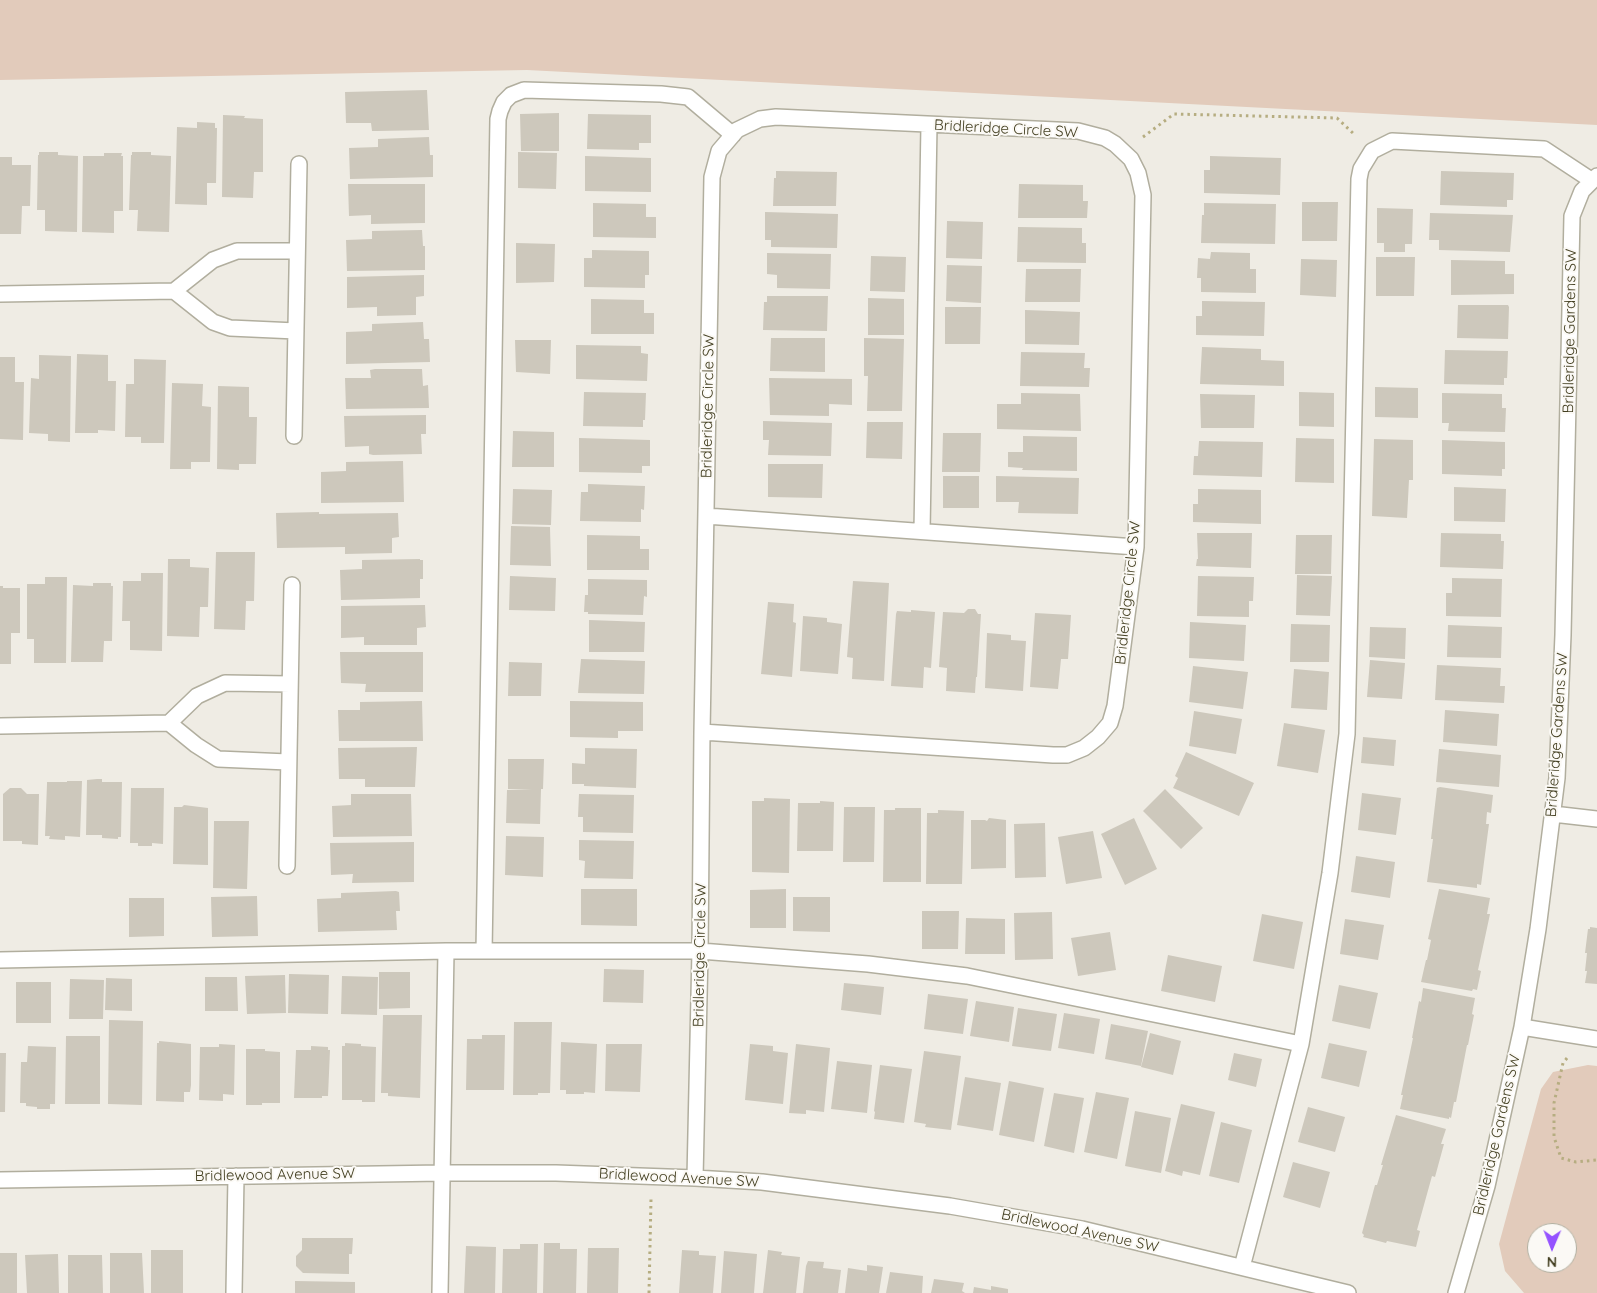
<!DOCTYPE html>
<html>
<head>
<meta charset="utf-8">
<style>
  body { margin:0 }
  #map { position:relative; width:1597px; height:1293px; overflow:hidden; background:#efece4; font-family:Quicksand,sans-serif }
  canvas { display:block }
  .north { position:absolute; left:1527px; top:1223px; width:50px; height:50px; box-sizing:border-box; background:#fbf9f5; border:1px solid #b1afa0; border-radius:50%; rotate:181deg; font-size:14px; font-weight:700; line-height:20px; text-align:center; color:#433f21 }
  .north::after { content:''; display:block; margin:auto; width:18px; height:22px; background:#9552ff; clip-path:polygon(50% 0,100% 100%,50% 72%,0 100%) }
</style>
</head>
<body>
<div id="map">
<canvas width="1597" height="1293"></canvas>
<div class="north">N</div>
</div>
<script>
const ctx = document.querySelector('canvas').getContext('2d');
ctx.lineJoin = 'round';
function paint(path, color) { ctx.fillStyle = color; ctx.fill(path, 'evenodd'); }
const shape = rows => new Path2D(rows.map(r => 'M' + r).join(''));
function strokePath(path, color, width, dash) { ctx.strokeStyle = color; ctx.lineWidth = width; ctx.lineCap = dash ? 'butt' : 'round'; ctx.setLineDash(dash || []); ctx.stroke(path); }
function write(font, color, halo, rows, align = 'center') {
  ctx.font = font + ' Quicksand,sans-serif'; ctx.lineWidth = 4; ctx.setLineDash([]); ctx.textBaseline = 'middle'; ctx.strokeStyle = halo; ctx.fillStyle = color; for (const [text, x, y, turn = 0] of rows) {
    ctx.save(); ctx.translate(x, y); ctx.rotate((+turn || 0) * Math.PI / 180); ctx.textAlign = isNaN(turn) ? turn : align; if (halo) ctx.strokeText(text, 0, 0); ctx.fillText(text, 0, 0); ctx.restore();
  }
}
paint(shape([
  [0,0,1597,0,1597,125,527,70,0,80],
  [1588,1065,1597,1066,1597,1293,1524,1293,1505,1271,1499,1244,1541,1089,1553,1072],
  [1537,1233,1567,1233,1567,1263,1537,1263]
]), '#e2cbbb');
paint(shape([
  [427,90,429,130,377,131,372,131,371,123,346,123,345,92],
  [559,113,559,151,521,151,520,114],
  [588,114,651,115,651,143,639,143,639,150,587,149],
  [223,115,245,116,244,118,263,119,263,172,254,172,253,198,222,197],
  [197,122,215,123,215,128,217,128,216,183,207,183,207,205,175,204,177,127,197,128],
  [429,137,430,155,433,155,433,177,350,179,349,148,378,147,378,139],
  [39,152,58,152,58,155,78,156,77,232,45,231,45,210,37,210,38,155,39,155],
  [132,152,151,152,151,155,171,156,169,232,137,231,138,210,129,210,131,155,132,155],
  [518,152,557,153,556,189,518,188],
  [104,153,122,153,121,156,123,156,123,211,114,211,114,233,82,232,83,156,104,156],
  [585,156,651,158,651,192,585,191],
  [1210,156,1281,158,1280,195,1204,193,1204,170,1210,170],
  [0,157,12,157,12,165,31,165,30,206,22,206,21,234,0,234],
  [776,171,837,172,836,206,773,206,774,178,776,178],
  [1441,171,1514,173,1513,200,1507,200,1507,207,1440,205],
  [348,184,425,184,425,223,371,224,371,215,349,216],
  [1019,184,1083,185,1083,201,1088,201,1087,218,1018,218],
  [1302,202,1338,202,1337,241,1302,241],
  [593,203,646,204,646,217,656,217,656,238,593,237],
  [1204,203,1276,204,1275,244,1201,243,1202,215,1204,215],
  [1377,208,1413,209,1412,244,1405,244,1405,252,1384,252,1384,243,1377,243],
  [765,212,838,214,837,248,771,247,771,240,765,240],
  [1430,213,1513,215,1510,252,1439,250,1439,240,1429,240],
  [947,221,983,222,982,259,946,258],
  [1018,227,1082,228,1082,243,1086,243,1086,263,1017,262],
  [422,230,423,246,425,246,425,270,347,271,346,240,372,239,372,231],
  [516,243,555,244,554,282,516,283],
  [592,250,649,251,649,275,645,275,645,288,584,287,584,258,592,258],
  [1211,252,1250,253,1250,269,1256,269,1256,293,1201,292,1201,278,1197,278,1198,258,1210,259],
  [767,253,831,254,830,289,777,288,777,275,767,274],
  [871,256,906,257,905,292,870,291],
  [1376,257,1415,257,1414,296,1376,296],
  [1301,259,1337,260,1336,297,1300,295],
  [1451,260,1505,261,1505,274,1514,274,1514,294,1451,295],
  [947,265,982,266,981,303,946,301],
  [1026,269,1081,269,1080,302,1025,302],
  [424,275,424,296,416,297,416,315,377,316,377,307,347,308,347,277],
  [767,296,828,296,827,331,763,330,764,302,767,302],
  [868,298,904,299,904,335,868,335],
  [591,299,644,300,644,313,654,313,654,334,591,334],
  [1202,301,1265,302,1264,336,1196,335,1196,316,1202,316],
  [1458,305,1508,305,1509,307,1508,339,1457,338],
  [945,307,981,307,980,344,945,344],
  [1025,310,1080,312,1079,345,1025,344],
  [423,322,424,339,429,339,430,362,346,364,346,332,372,331,372,324],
  [771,338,825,338,825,372,770,371],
  [864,338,904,339,902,411,867,411,868,376,864,376],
  [515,340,551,340,550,374,516,372],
  [576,345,641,346,641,353,648,354,648,356,647,381,576,379],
  [1202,347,1261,349,1261,360,1284,361,1284,386,1200,384],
  [1445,350,1508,351,1507,378,1504,378,1504,385,1444,384],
  [1021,352,1085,353,1084,368,1090,368,1089,387,1020,386],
  [77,354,108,355,108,381,116,381,115,431,98,430,98,433,75,433],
  [39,355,71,356,70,442,48,441,48,434,29,433,31,378,39,379],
  [0,357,15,357,15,382,24,382,23,440,0,439],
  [134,359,166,360,164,443,141,443,141,437,125,437,126,384,134,384],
  [375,369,422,369,423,386,428,385,429,408,346,409,345,378,371,378,370,370],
  [769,378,852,379,852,405,829,404,829,416,770,415],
  [172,383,203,384,202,406,211,407,210,462,191,462,191,469,170,469],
  [218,386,249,387,249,417,257,417,256,464,239,464,239,470,217,469],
  [1375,387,1418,388,1418,418,1375,417],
  [584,392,646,393,645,420,643,420,643,427,583,426],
  [1299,392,1334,393,1334,427,1299,426],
  [1021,393,1080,394,1081,431,997,429,997,404,1021,404],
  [1442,393,1502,394,1502,408,1506,408,1505,432,1448,431,1449,423,1442,423],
  [1200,394,1255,395,1254,428,1201,428],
  [426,415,426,434,421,434,422,454,373,455,369,454,369,446,345,447,344,416],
  [763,421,832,423,831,456,768,455,769,440,763,440],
  [867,422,903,422,902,459,866,458],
  [513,431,554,432,554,467,512,467],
  [943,433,981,433,980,472,942,472],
  [1023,436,1077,437,1077,471,1022,470,1023,468,1008,467,1008,452,1023,452],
  [579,438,650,440,650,466,642,466,642,473,579,472],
  [1296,438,1334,439,1334,483,1295,482],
  [1374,439,1413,440,1413,480,1409,480,1407,518,1372,516],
  [1442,440,1505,442,1505,469,1502,469,1502,476,1442,474],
  [1199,441,1263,442,1262,477,1193,475,1194,456,1198,456],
  [403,461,404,502,321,503,321,472,346,471,346,462],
  [768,464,823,464,822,498,768,497],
  [943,476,979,476,979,508,943,508],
  [996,476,1079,478,1078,514,1018,513,1019,502,996,502],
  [588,484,645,486,644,510,641,509,641,522,580,521,581,492,588,492],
  [1454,487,1506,489,1505,522,1454,521],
  [513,489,552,490,551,525,512,524],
  [1198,489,1261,490,1261,524,1193,522,1193,504,1198,504],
  [319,512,319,514,398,513,399,537,392,538,392,553,345,554,345,547,277,548,276,513],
  [511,526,550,527,551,566,510,565],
  [1197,533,1252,533,1251,568,1196,566,1197,559,1198,559],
  [1441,533,1501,534,1501,541,1504,541,1503,569,1440,567],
  [587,535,640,536,640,549,649,549,649,570,587,570],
  [1296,535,1332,535,1331,574,1295,574],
  [216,552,255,552,254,601,246,601,245,630,214,629],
  [168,559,190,559,190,567,209,568,208,607,200,607,199,637,167,636],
  [420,559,420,560,423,560,423,579,420,579,420,598,341,600,340,570,362,569,362,560],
  [141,573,163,573,162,651,130,650,130,621,122,621,123,581,141,581],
  [1297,575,1332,576,1330,616,1296,615],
  [510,576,556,578,555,611,509,610],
  [1198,576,1254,577,1253,601,1249,601,1249,617,1197,616],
  [45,577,67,577,66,663,34,663,34,639,27,639,27,584,45,584],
  [1452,578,1502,579,1501,617,1446,616,1446,593,1452,593],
  [588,579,647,580,647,597,644,596,643,615,588,614,588,612,584,612,585,595,588,595],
  [853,581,889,583,884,681,852,679,853,658,847,657],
  [93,583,111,583,111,586,113,586,112,641,104,641,103,662,71,662,73,585,93,586],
  [0,586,3,586,3,588,20,588,20,633,11,633,11,664,0,664],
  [768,602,794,604,793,622,796,623,792,677,761,674],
  [425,605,426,627,417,628,417,645,364,645,364,637,341,638,341,606],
  [968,609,975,609,978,614,981,614,977,677,976,677,975,693,946,691,947,668,939,667,943,612,964,613],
  [911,610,935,612,931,668,924,667,923,688,891,686,896,614,897,611,911,612],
  [1035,613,1071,615,1068,659,1061,659,1058,689,1030,687],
  [803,616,827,618,827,622,842,624,838,674,800,671],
  [589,620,645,622,644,652,589,652],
  [1190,622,1246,625,1244,661,1189,658],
  [1291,624,1330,625,1329,662,1290,662],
  [1448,625,1502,627,1501,658,1447,657],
  [1370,627,1406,628,1405,659,1369,657],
  [987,633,1011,635,1011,640,1026,641,1023,691,985,688],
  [340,652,423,652,423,692,365,692,366,684,341,683],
  [581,659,645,661,644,694,578,693],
  [1370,660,1405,663,1402,699,1367,697],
  [509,662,542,663,541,696,508,696],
  [1437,665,1501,668,1500,686,1505,686,1504,703,1435,700],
  [1193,666,1248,672,1243,709,1189,702],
  [1294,669,1329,672,1327,710,1291,708],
  [422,701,423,741,339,741,338,710,360,710,360,702],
  [570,701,643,702,643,731,618,731,618,738,570,737],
  [1445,710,1499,714,1497,746,1443,742],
  [1194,711,1242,719,1236,754,1189,746],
  [1284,723,1325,730,1318,773,1277,766],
  [1363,737,1396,740,1394,766,1361,763],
  [417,747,415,787,365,787,365,779,339,779,338,748],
  [585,748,637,749,636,788,584,786,584,784,572,784,572,763,585,764],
  [1439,749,1501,755,1499,787,1436,782],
  [1186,752,1254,783,1239,816,1173,788,1178,778,1175,776],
  [508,759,544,759,543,789,541,789,540,824,506,823,507,790,532,790,508,789],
  [97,779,102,779,102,782,122,782,121,837,118,837,118,839,102,838,102,835,86,835,87,780],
  [67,781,82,781,80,837,65,836,65,840,49,839,50,836,45,836,47,784,47,782,67,782],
  [1440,787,1493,795,1491,813,1487,812,1486,824,1489,824,1481,885,1477,884,1477,888,1427,882,1433,839,1431,839,1437,788],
  [10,788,21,788,27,794,39,794,38,845,22,844,22,841,3,841,3,794],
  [131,788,164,788,163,844,152,843,152,846,138,846,138,843,130,843],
  [1165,789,1203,828,1181,849,1143,811],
  [1362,793,1401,798,1396,835,1358,830],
  [351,794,411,794,412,836,333,837,332,806,351,805],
  [579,794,634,795,633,833,583,832,583,817,578,817],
  [764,798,790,799,789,873,752,872,752,801,764,801],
  [820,801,834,802,833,851,797,851,798,803,820,803],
  [184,805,208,808,208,865,173,864,174,807,182,807],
  [844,807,875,807,874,862,843,862],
  [895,808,921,808,921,882,883,882,884,810,895,810],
  [938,810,964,811,962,884,926,884,927,813,938,813],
  [989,818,1006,820,1006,868,971,869,971,820,985,820,987,821],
  [1134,818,1157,869,1125,885,1101,834],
  [214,821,249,821,247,889,213,888],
  [1045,823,1046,877,1015,878,1014,824],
  [1093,831,1102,878,1066,884,1058,837],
  [506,836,544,837,543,877,505,875],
  [579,840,634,841,633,879,584,878,585,861,579,860],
  [414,842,414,882,352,883,353,874,331,875,330,843],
  [1356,856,1395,862,1390,898,1351,892],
  [581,889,637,889,637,926,581,925],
  [786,889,786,928,750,928,750,890],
  [1439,889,1490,898,1487,914,1490,914,1478,970,1481,971,1477,990,1473,989,1472,991,1421,982,1426,960,1427,960,1431,940,1428,939],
  [396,891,399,892,400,911,396,911,397,930,318,932,317,899,341,898,341,893],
  [257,896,258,936,212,937,211,897],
  [793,897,830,897,830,932,793,931],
  [129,898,164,898,164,936,129,937],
  [922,911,959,911,958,949,922,949],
  [1052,912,1053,959,1015,960,1014,913],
  [1262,914,1303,922,1294,969,1253,961],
  [966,918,1005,919,1005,954,965,954],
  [1345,919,1384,925,1378,960,1340,954],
  [1590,927,1597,928,1597,984,1585,983,1587,971,1585,971,1587,953,1585,953,1588,929,1590,929],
  [1110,932,1116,970,1078,976,1071,938],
  [1168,955,1222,966,1215,1002,1161,991],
  [604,969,644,970,643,1003,603,1002],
  [379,972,410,972,410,1008,379,1009],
  [289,974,329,975,328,1014,288,1013],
  [285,975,286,1013,247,1014,245,976],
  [342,976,378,977,377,1015,341,1014],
  [205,977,237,977,238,1011,205,1011],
  [106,978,132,979,132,1011,105,1010],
  [70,979,104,980,103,1019,69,1019],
  [16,982,51,982,51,1023,16,1023],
  [844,983,884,987,881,1015,841,1010],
  [1339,985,1378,993,1370,1029,1332,1021],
  [1423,988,1475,998,1472,1014,1474,1015,1468,1045,1467,1045,1456,1102,1454,1102,1451,1118,1449,1117,1449,1119,1400,1109,1403,1095,1401,1095,1413,1038,1412,1038,1419,1001,1421,1002],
  [928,994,968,999,963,1034,924,1029],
  [976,1001,1014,1007,1009,1042,970,1036],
  [1018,1008,1057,1014,1051,1051,1012,1046],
  [1064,1013,1100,1019,1094,1054,1058,1048],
  [383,1015,422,1015,420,1098,388,1096,388,1093,381,1093],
  [109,1020,143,1021,142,1105,108,1104],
  [514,1022,552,1022,550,1093,538,1093,538,1095,513,1095],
  [1111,1024,1148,1031,1141,1066,1105,1059],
  [1150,1033,1181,1041,1173,1075,1141,1067],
  [482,1035,505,1035,504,1090,466,1090,467,1039,482,1039],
  [66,1036,100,1036,100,1104,65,1104],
  [159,1041,191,1044,191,1085,190,1092,184,1092,184,1102,156,1101,157,1043,159,1043],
  [561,1042,597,1044,595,1093,584,1092,584,1094,566,1094,566,1090,560,1090],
  [345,1043,361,1044,361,1046,376,1047,375,1102,362,1102,362,1100,342,1100,342,1046,345,1046],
  [1329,1043,1367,1051,1359,1087,1321,1078],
  [219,1044,235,1045,234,1095,223,1094,223,1101,199,1100,200,1047,219,1047],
  [606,1044,642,1044,640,1092,605,1091],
  [750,1044,773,1046,773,1051,788,1053,783,1104,745,1100],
  [796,1044,830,1048,824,1112,806,1110,806,1114,789,1113],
  [28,1046,56,1047,55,1104,50,1104,50,1109,37,1109,37,1107,26,1106,26,1103,20,1103,21,1062,27,1062],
  [311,1046,328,1047,328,1050,330,1050,328,1096,322,1096,322,1098,294,1098,296,1050,311,1050],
  [246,1049,265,1049,265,1051,280,1052,280,1103,262,1103,262,1105,246,1105],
  [924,1051,961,1056,951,1130,925,1127,926,1124,914,1122],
  [0,1053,6,1053,5,1112,0,1112],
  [1234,1053,1262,1059,1256,1087,1228,1080],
  [837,1061,872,1065,867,1113,831,1109],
  [880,1065,912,1069,904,1123,874,1119,875,1112,874,1111],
  [965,1077,1001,1083,993,1131,957,1125],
  [1009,1081,1044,1088,1034,1142,999,1135],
  [1096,1092,1129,1098,1117,1159,1084,1152],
  [1054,1093,1084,1098,1074,1153,1044,1146],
  [1181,1104,1215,1112,1200,1175,1183,1171,1182,1176,1165,1171],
  [1308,1107,1345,1117,1335,1152,1298,1142],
  [1135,1111,1171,1118,1161,1173,1125,1166],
  [1396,1115,1446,1129,1441,1144,1444,1144,1435,1177,1432,1176,1417,1230,1420,1231,1416,1247,1387,1241,1386,1243,1363,1237,1364,1235,1362,1233,1375,1185,1377,1185,1383,1165,1381,1165],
  [1221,1122,1252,1130,1239,1183,1209,1176],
  [1293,1162,1330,1172,1320,1208,1283,1197],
  [302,1238,353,1238,352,1254,349,1254,349,1274,303,1273,296,1266,296,1256,302,1250],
  [544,1243,560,1243,560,1249,577,1249,576,1293,543,1293],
  [520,1244,538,1244,537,1293,502,1293,503,1249,520,1249],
  [466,1246,496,1247,495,1293,464,1293],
  [588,1248,619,1248,618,1293,587,1293],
  [151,1250,183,1250,183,1293,151,1293],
  [682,1250,699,1251,699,1255,716,1256,713,1293,679,1293],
  [768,1250,782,1252,781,1255,800,1257,796,1293,763,1293],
  [724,1251,757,1254,754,1293,721,1293],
  [0,1253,17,1253,17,1293,0,1293],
  [110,1253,142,1253,144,1293,110,1293],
  [58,1254,59,1293,27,1293,25,1255],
  [68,1255,102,1255,103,1293,68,1293],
  [808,1261,824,1262,823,1268,841,1270,838,1293,803,1293,806,1266],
  [867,1265,883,1267,879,1293,845,1293,848,1268,867,1271],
  [890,1272,923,1276,922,1293,886,1293],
  [934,1279,964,1283,962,1291,965,1293,931,1293],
  [295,1281,355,1282,355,1293,295,1293],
  [991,1286,1008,1289,1008,1293,973,1293,974,1287,991,1290]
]), '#cdc8bc');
const minor = shape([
  [0,294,174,291],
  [296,331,230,328,213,322,174,291,213,260,237,251,297,251],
  [294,436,299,164],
  [706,516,1136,547],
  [922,531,929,125],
  [0,726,169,723],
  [288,762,218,759,196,745,169,723,197,696,225,683,290,684],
  [1553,814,1597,819],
  [287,866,292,585],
  [484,951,498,119,500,111,504,102,511,95,524,90,661,94,688,97,733,135],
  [0,960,446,951,700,951,868,964,967,976,1301,1044],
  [1522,1027,1597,1039],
  [695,1178,700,951,702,732,712,177,719,151,737,130,760,119,776,117,1078,131,1105,138,1115,144,1131,159,1138,173,1143,195,1136,547,1115,706,1110,723,1098,737,1084,748,1067,755,1053,755,702,732],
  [0,1180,442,1173,556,1173,695,1178,762,1182,950,1206,1082,1229,1348,1293],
  [1242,1267,1301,1044,1330,873,1347,734,1359,179,1361,169,1372,151,1392,141,1544,149,1591,180],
  [234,1293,236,1176],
  [440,1293,446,951],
  [1456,1293,1487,1186,1522,1027,1538,929,1557,778,1563,635,1572,216,1582,191,1597,176]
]);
strokePath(minor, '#b1ae9e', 18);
strokePath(shape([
  [1143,137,1174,114,1337,118,1355,135],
  [1567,1058,1563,1063,1554,1103,1554,1137,1561,1158,1576,1162,1597,1160],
  [649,1293,651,1199]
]), '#b6ad81', 3, [2.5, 4]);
strokePath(minor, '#fff', 15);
write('15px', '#433f21', '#fbf9f5', [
  ["Bridleridge Circle SW",1006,129,3],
  ["Bridleridge Gardens SW",1570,331,-89],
  ["Bridleridge Circle SW",708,406,-89],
  ["Bridleridge Circle SW",1128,593,-84],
  ["Bridleridge Gardens SW",1557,735,-86],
  ["Bridleridge Circle SW",700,955,-89],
  ["Bridleridge Gardens SW",1497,1135,-77],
  ["Bridlewood Avenue SW",275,1175,-1],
  ["Bridlewood Avenue SW",679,1178,3],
  ["Bridlewood Avenue SW",1080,1231,12]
]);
</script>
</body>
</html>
